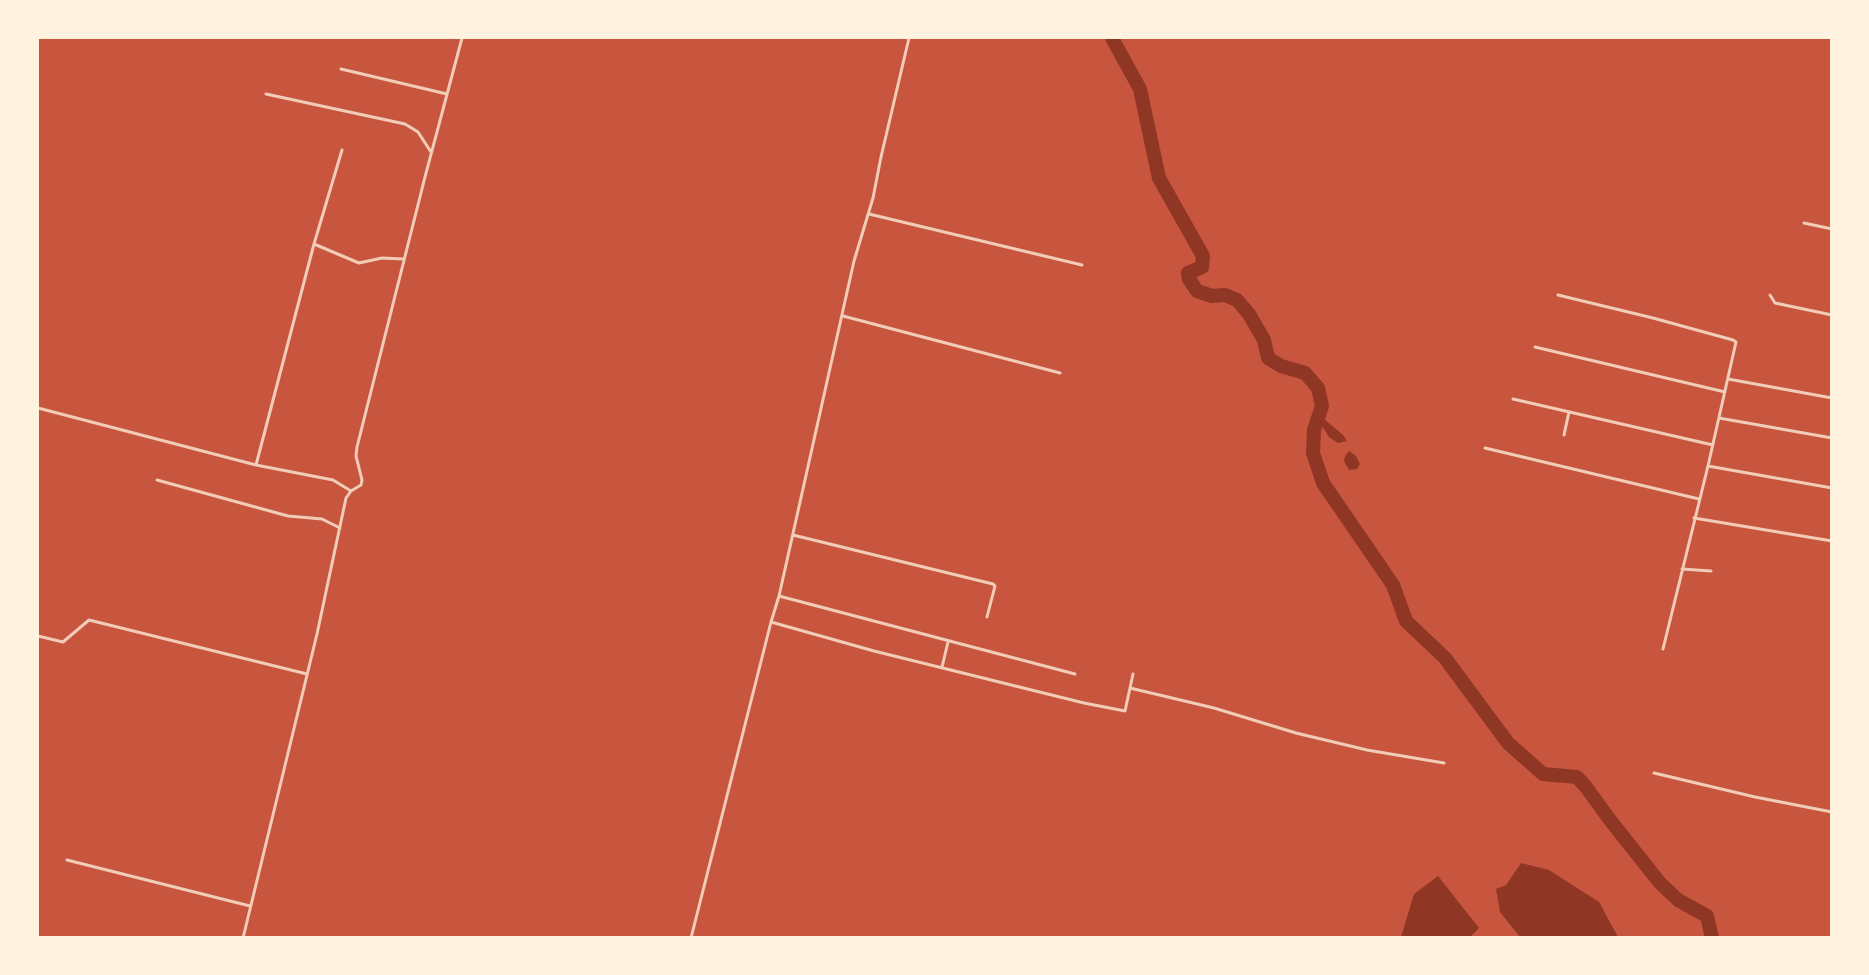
<!DOCTYPE html>
<html>
<head>
<meta charset="utf-8">
<style>
  body { margin:0 }
  #map { position:relative; width:1869px; height:975px; overflow:hidden; background:#c8553d; font-family:"DM Sans",sans-serif }
  canvas { display:block }
  .frame { position:absolute; inset:0; border:39px solid #fff3e0; pointer-events:none }
</style>
</head>
<body>
<div id="map">
<canvas width="1869" height="975"></canvas>
<div class="frame"></div>
</div>
<script>
const ctx = document.querySelector('canvas').getContext('2d');
ctx.lineJoin = 'round';
function paint(path, color) { ctx.fillStyle = color; ctx.fill(path, 'evenodd'); }
const shape = rows => new Path2D(rows.map(r => 'M' + r).join(''));
function strokePath(path, color, width, dash) { ctx.strokeStyle = color; ctx.lineWidth = width; ctx.lineCap = dash ? 'butt' : 'round'; ctx.setLineDash(dash || []); ctx.stroke(path); }
paint(shape([
  [1324,419,1343,435,1347,441,1338,443,1329,437,1322,426],
  [1349,451,1356,456,1360,464,1357,469,1349,470,1344,461,1345,456],
  [1521,863,1549,870,1599,902,1618,937,1520,937,1500,912,1496,889,1506,885],
  [1438,876,1479,928,1470,937,1401,937,1414,894]
]), '#8f3625');
strokePath(shape([
  [1112,38,1140,89,1159,178,1203,256,1202,267,1188,273,1189,279,1197,291,1212,296,1225,295,1237,300,1249,314,1264,340,1268,358,1281,366,1305,373,1318,388,1322,406,1314,430,1313,453,1323,483,1393,585,1406,621,1445,658,1508,743,1543,774,1577,777,1586,787,1610,820,1660,883,1678,900,1707,916,1712,938]
]), '#8f3625', 14);
strokePath(shape([
  [341,69,447,94],
  [266,94,405,124,418,132,431,152],
  [342,150,314,244,359,263,382,258,404,259],
  [869,214,1082,265],
  [1804,223,1832,229],
  [1558,295,1653,318,1733,340,1736,342,1708,466,1663,649],
  [1770,295,1775,303,1832,315],
  [843,316,1060,373],
  [1535,347,1725,392],
  [1728,379,1832,398],
  [1513,399,1713,445],
  [38,408,256,465,333,480,351,491],
  [1719,418,1832,438],
  [1564,435,1569,412],
  [1485,448,1699,499],
  [256,465,314,244],
  [1708,466,1832,488],
  [157,480,288,516,322,519,340,528],
  [1694,518,1832,541],
  [793,535,993,584,995,586,987,617],
  [1682,569,1711,571],
  [779,596,1075,674],
  [771,622,874,651,1084,703,1125,711,1130,688,1214,708,1296,733,1367,750,1444,763],
  [38,636,63,642,89,620,307,674],
  [942,667,948,642],
  [1130,688,1133,674],
  [1654,773,1755,797,1832,812],
  [67,860,250,906],
  [243,938,317,634,346,498,351,491,361,485,362,480,356,456,357,447,425,177,462,38],
  [691,938,771,622,779,596,854,261,873,198,881,157,909,38]
]), '#f1ccb7', 3);
</script>
</body>
</html>
